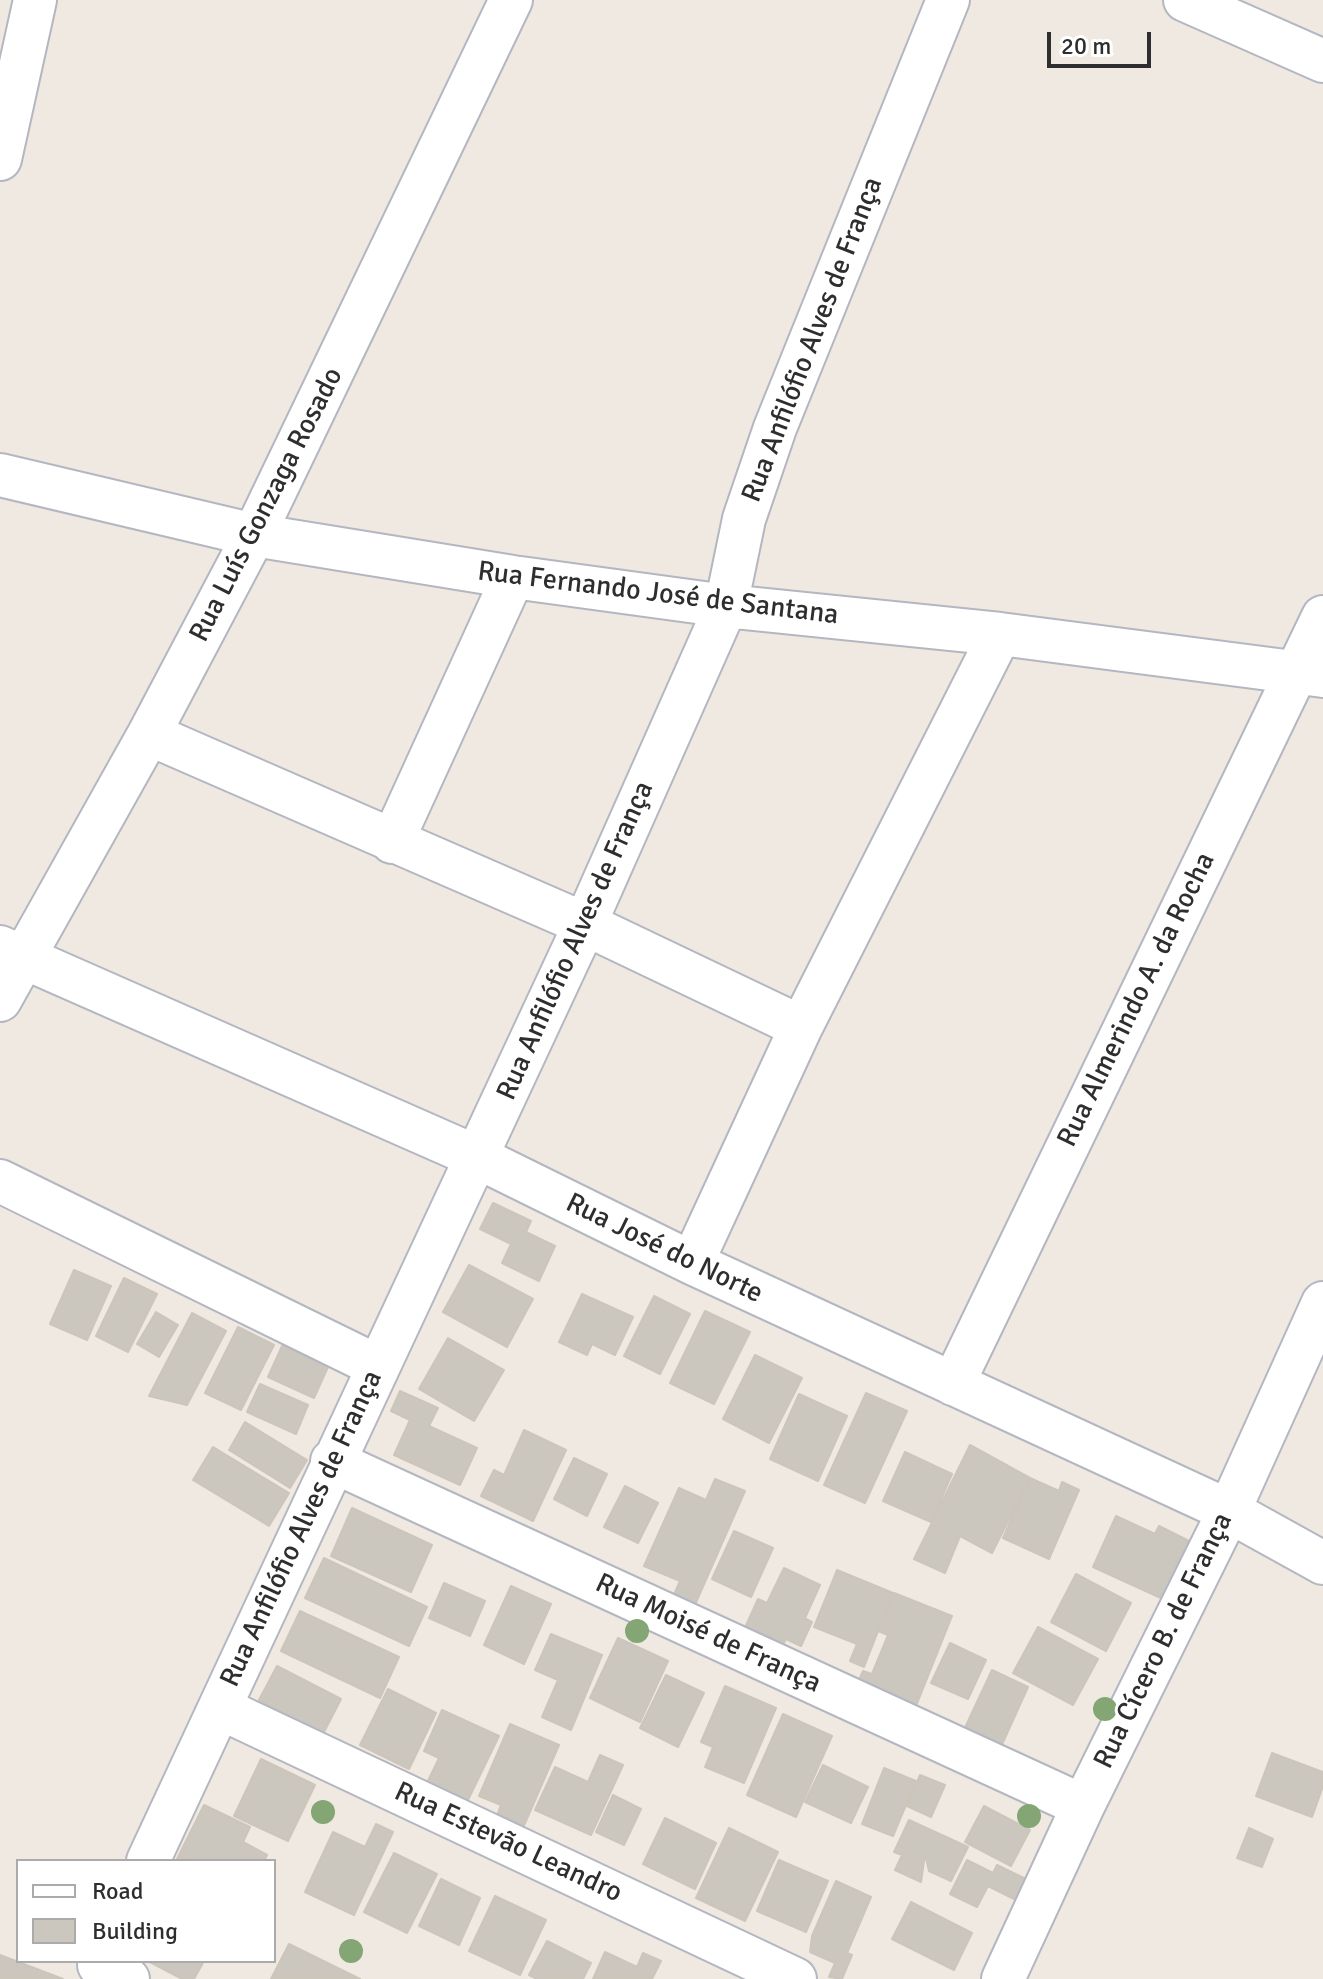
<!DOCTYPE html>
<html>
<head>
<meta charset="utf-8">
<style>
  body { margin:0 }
  #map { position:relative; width:1323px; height:1979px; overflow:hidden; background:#efe9e1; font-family:Signika,sans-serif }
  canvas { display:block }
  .legend { position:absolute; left:16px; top:1859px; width:260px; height:104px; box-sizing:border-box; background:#fff; border:2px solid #ababab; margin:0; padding:10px 14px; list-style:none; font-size:24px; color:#2e2e2e }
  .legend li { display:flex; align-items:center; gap:16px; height:40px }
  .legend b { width:40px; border:2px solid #ababab }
  .scale { position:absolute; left:1047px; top:32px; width:104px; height:36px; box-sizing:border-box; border:4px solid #2e2e2e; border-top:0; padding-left:10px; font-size:24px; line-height:28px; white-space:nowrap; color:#2e2e2e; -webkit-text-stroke:6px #fff; paint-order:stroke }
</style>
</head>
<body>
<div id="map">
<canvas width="1323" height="1979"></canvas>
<ul class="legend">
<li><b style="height:10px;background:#fff"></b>Road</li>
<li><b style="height:22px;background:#cbc7bf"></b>Building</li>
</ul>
<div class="scale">20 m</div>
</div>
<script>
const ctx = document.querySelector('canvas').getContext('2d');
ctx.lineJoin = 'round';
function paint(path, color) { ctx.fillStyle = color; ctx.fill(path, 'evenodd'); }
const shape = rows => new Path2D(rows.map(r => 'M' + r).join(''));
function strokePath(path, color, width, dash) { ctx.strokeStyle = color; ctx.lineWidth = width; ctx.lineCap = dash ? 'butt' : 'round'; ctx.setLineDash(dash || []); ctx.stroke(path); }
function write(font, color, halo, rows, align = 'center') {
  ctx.font = font + ' Signika,sans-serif'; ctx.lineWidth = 6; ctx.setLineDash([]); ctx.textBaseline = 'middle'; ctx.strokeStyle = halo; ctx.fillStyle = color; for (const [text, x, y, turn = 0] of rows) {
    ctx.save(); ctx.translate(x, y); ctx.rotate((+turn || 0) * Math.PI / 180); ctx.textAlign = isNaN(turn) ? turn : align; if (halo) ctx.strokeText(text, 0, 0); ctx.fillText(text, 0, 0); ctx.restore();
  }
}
const building = shape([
  [493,1203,531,1221,526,1232,555,1246,539,1281,502,1263,511,1244,480,1229,493,1203],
  [469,1265,533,1299,507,1347,443,1312,469,1265],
  [74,1270,111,1286,87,1340,50,1324,74,1270],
  [124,1278,157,1294,128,1352,96,1336,124,1278],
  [582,1294,633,1317,615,1355,592,1344,587,1355,559,1342,582,1294],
  [654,1296,690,1314,660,1374,624,1356,654,1296],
  [705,1311,750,1332,714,1404,670,1383,705,1311],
  [156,1312,178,1325,159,1357,137,1344,156,1312],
  [192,1313,226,1331,187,1405,149,1396,192,1313],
  [238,1327,274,1345,241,1410,205,1393,238,1327],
  [448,1338,504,1370,474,1421,419,1389,448,1338],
  [282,1346,328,1367,314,1398,268,1377,282,1346],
  [755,1355,802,1378,769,1443,723,1419,755,1355],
  [260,1384,308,1405,296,1434,247,1412,260,1384],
  [400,1391,438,1408,429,1426,477,1448,460,1485,394,1455,410,1420,391,1411,400,1391],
  [866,1393,907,1411,865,1503,824,1485,866,1393],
  [799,1394,847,1416,818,1481,770,1459,799,1394],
  [245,1422,307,1460,290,1488,229,1450,245,1422],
  [524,1430,566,1450,533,1521,481,1496,494,1470,504,1475,524,1430],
  [970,1445,1030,1478,992,1553,960,1536,945,1573,914,1559,970,1445],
  [213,1447,289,1493,269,1526,193,1480,213,1447],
  [905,1452,952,1474,931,1522,883,1501,905,1452],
  [574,1458,607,1474,587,1516,554,1499,574,1458],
  [1030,1478,1059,1491,1062,1482,1079,1490,1049,1559,1003,1538,1030,1478],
  [715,1479,745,1491,694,1607,673,1597,680,1581,644,1566,679,1488,706,1500,715,1479],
  [625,1486,658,1503,638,1543,604,1527,625,1486],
  [352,1508,432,1545,411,1592,331,1556,352,1508],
  [1116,1516,1155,1534,1159,1526,1189,1541,1163,1599,1093,1567,1116,1516],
  [734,1531,773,1548,751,1597,712,1579,734,1531],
  [324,1558,427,1607,409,1646,305,1598,324,1558],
  [784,1568,820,1585,805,1618,812,1622,801,1646,786,1639,780,1650,743,1632,758,1599,767,1603,784,1568],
  [837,1570,893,1593,864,1667,850,1661,857,1644,814,1627,837,1570],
  [1076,1574,1131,1603,1106,1651,1051,1622,1076,1574],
  [444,1583,485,1601,470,1636,429,1618,444,1583],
  [511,1586,551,1604,524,1664,484,1645,511,1586],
  [894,1593,952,1616,914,1711,856,1687,863,1671,872,1674,888,1635,878,1631,894,1593],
  [300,1611,399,1657,380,1698,281,1651,300,1611],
  [1038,1627,1098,1659,1073,1705,1013,1673,1038,1627],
  [551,1634,602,1655,571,1730,542,1717,558,1680,535,1670,551,1634],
  [618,1638,668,1661,640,1722,590,1698,618,1638],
  [950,1643,986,1660,968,1699,931,1683,950,1643],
  [277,1666,341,1699,323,1734,259,1700,277,1666],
  [992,1670,1028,1687,1000,1749,963,1732,992,1670],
  [666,1675,704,1693,678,1747,640,1728,666,1675],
  [725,1686,776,1708,744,1783,705,1767,713,1747,701,1742,725,1686],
  [388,1689,436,1713,409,1769,360,1745,388,1689],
  [442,1710,499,1736,467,1802,427,1783,439,1758,424,1751,442,1710],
  [783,1714,832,1736,796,1817,747,1795,783,1714],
  [510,1724,559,1745,519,1837,493,1826,501,1805,479,1796,510,1724],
  [1272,1753,1323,1772,1323,1786,1312,1817,1256,1796,1272,1753],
  [600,1755,623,1765,591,1835,535,1810,555,1767,588,1782,600,1755],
  [261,1759,315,1785,288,1841,234,1816,261,1759],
  [823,1765,868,1787,851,1823,805,1802,823,1765],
  [884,1768,916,1781,893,1836,862,1824,884,1768],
  [920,1775,945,1785,931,1817,907,1806,920,1775],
  [613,1795,641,1809,624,1845,596,1832,613,1795],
  [204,1805,250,1827,243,1842,267,1855,264,1861,177,1859,204,1805],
  [984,1806,1030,1830,1011,1866,965,1842,984,1806],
  [665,1818,716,1843,695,1889,643,1864,665,1818],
  [909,1820,968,1847,951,1881,929,1871,925,1854,921,1882,895,1870,902,1855,894,1852,909,1820],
  [376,1824,393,1832,354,1915,305,1892,333,1832,365,1847,376,1824],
  [729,1828,778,1852,745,1921,696,1898,729,1828],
  [1249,1828,1273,1839,1262,1867,1237,1858,1249,1828],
  [394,1853,437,1874,407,1933,364,1912,394,1853],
  [779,1860,828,1881,806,1932,757,1911,779,1860],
  [967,1860,993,1873,997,1865,1032,1882,1022,1903,988,1886,977,1907,950,1894,967,1860],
  [441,1879,480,1898,459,1945,419,1926,441,1879],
  [836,1881,871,1897,847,1953,852,1955,842,1979,829,1977,835,1963,810,1952,812,1936,836,1881],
  [495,1896,546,1920,520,1975,469,1951,495,1896],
  [911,1902,972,1933,954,1970,892,1939,911,1902],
  [547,1941,591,1963,583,1979,537,1979,529,1975,547,1941],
  [289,1944,360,1979,271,1979,289,1944],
  [605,1952,637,1967,643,1953,661,1961,652,1979,593,1979,605,1952],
  [0,1955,63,1979,0,1979,0,1955],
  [148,1961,204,1961,194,1979,182,1979,148,1961]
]);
paint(building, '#cbc7bf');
strokePath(building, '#cbc5ba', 2);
const minor = shape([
  [1185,0,1323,61],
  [0,159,35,0],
  [0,475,254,535,513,577,726,606,1000,634,1323,676],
  [149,734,585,924,801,1027],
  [392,842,513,577],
  [0,947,477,1157,692,1263,1229,1511,1323,1563],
  [0,1000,149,734,254,535,511,0],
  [0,1181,377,1366],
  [692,1263,801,1027,1000,634],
  [953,1384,1323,617],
  [332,1461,1083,1806],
  [220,1708,795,1979],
  [148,1861,585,924,726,606,744,519,775,428,948,0],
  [99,1965,128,1979],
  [1003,1979,1083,1806,1229,1511,1323,1303]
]);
strokePath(minor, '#b4b7c1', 46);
strokePath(minor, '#fff', 42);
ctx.fillStyle = '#84a574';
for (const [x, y] of [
  [637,1631],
  [1105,1709],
  [323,1812],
  [1029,1816],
  [351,1951]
]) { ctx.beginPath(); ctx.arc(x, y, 12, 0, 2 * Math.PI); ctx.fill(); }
write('28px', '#2e2e2e', '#fff', [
  ["Rua Anfilófio Alves de França",813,340,-69],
  ["Rua Luís Gonzaga Rosado",267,505,-63],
  ["Rua Fernando José de Santana",658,594,7],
  ["Rua Anfilófio Alves de França",576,941,-66],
  ["Rua Almerindo A. da Rocha",1137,1000,-64],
  ["Rua José do Norte",664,1249,26],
  ["Rua Anfilófio Alves de França",302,1529,-65],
  ["Rua Moisé de França",708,1634,25],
  ["Rua Cícero B. de França",1164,1641,-64],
  ["Rua Estevão Leandro",508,1843,25]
]);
</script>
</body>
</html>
